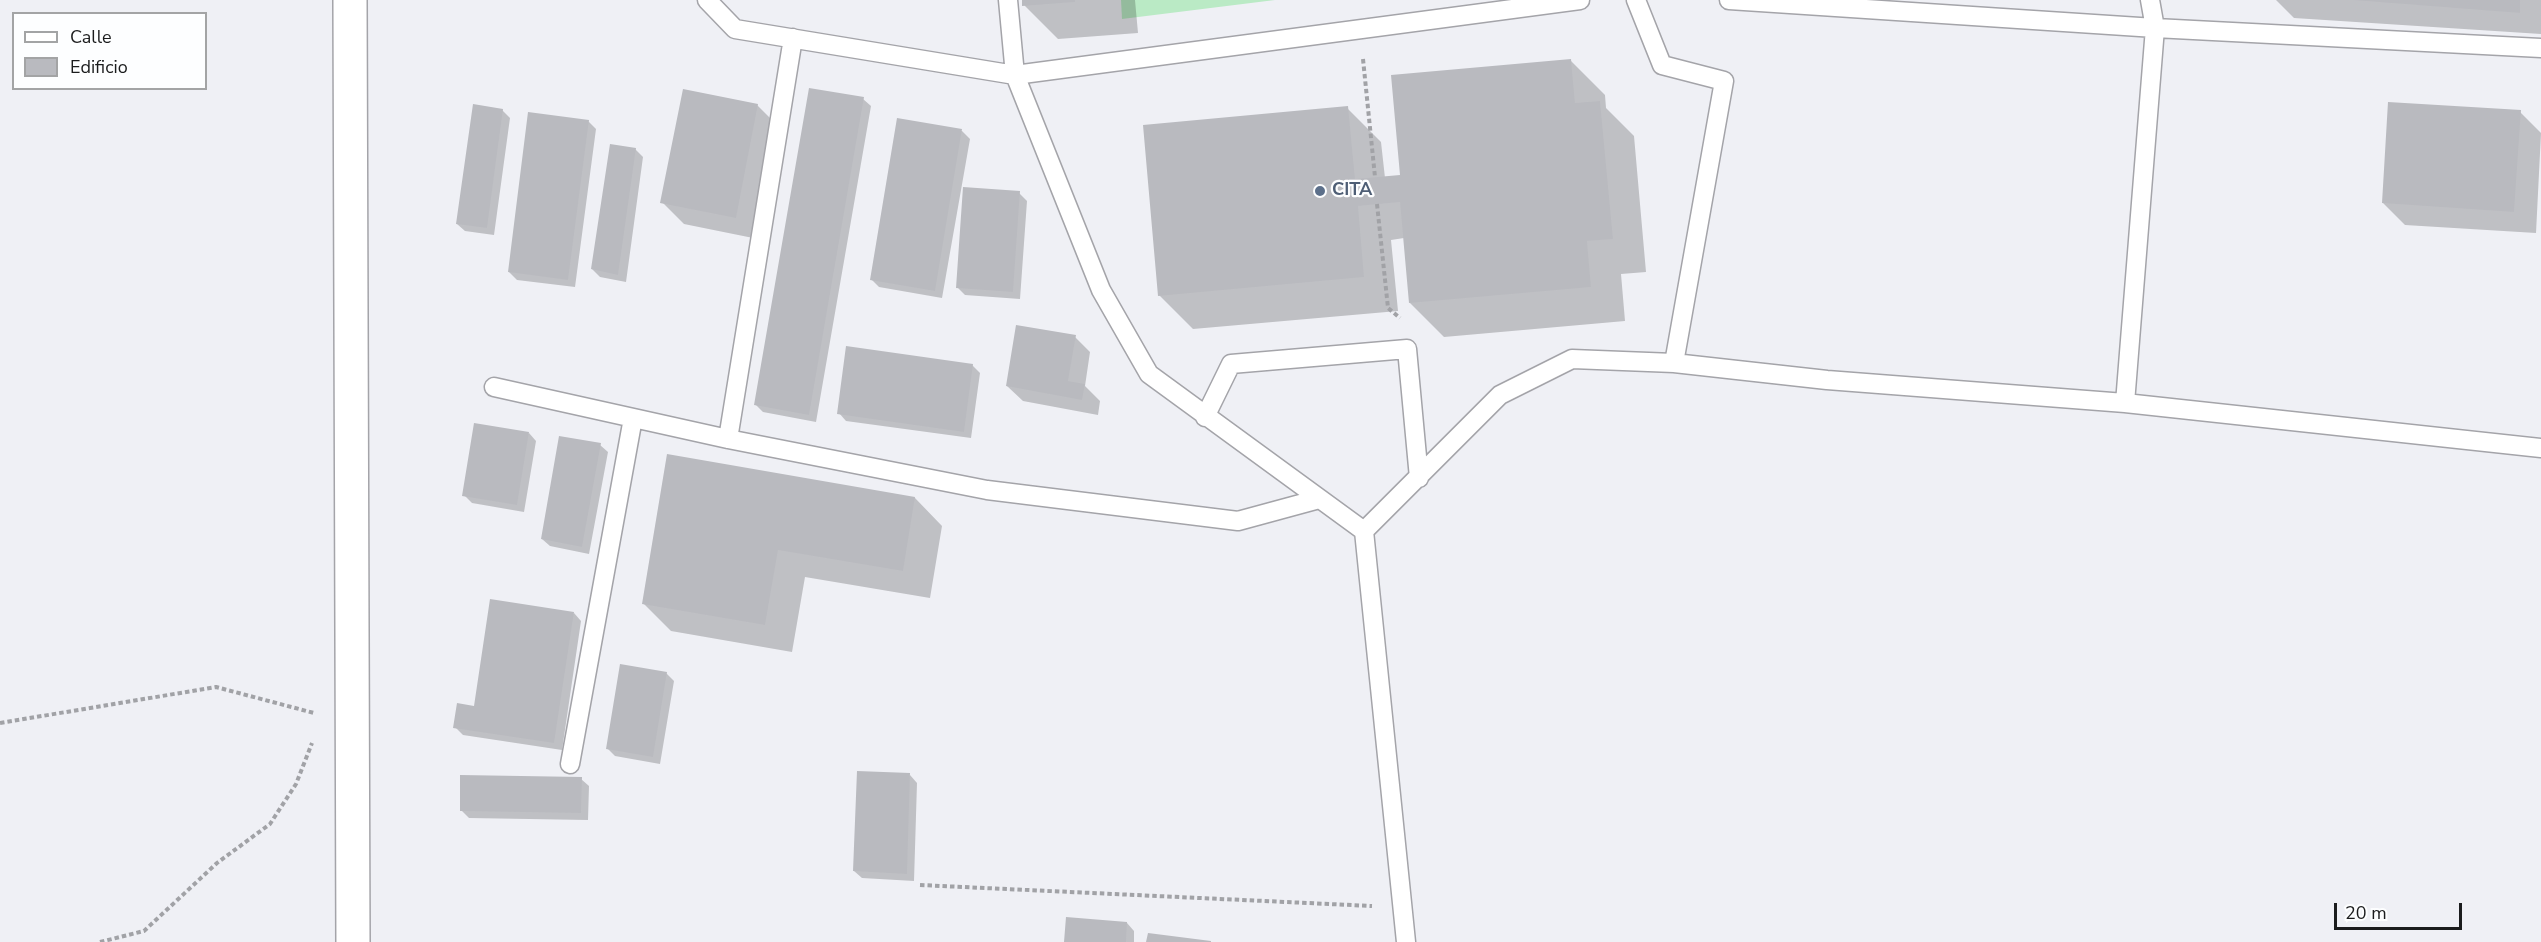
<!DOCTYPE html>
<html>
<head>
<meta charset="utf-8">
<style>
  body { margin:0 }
  #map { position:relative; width:2541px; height:942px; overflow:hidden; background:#eff0f5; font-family:"Nunito Sans",sans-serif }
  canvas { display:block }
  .legend { position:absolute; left:12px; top:12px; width:195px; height:78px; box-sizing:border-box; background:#fdfeff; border:2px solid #a3a4a5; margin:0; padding:8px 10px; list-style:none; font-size:18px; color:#1b1c1d }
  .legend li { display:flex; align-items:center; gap:12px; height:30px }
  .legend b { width:30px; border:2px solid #a3a4a5 }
  .scale { position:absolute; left:2334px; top:903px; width:128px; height:27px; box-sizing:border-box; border:3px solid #1b1c1d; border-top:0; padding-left:8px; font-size:18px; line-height:21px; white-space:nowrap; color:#1b1c1d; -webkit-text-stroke:4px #fdfeff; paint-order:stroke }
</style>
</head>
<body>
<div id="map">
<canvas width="2541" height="942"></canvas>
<ul class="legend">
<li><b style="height:8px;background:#fff"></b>Calle</li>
<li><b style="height:16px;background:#b9babf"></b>Edificio</li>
</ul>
<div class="scale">20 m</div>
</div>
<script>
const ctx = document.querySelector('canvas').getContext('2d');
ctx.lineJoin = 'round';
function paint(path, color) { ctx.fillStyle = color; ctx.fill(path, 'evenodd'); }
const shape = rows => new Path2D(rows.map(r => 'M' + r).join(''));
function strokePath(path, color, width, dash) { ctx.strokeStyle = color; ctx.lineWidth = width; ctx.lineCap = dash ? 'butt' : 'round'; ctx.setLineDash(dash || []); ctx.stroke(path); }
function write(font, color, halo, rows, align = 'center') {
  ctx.font = font + ' "Nunito Sans",sans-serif'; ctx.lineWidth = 4.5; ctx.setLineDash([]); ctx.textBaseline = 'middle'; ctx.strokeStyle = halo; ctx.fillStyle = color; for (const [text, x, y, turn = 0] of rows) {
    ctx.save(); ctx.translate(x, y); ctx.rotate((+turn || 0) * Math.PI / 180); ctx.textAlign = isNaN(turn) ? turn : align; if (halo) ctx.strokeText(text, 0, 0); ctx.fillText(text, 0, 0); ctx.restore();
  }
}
paint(shape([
  [1121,0,1275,0,1122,19]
]), '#baeac5');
paint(shape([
  [1024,0,1135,0,1138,33,1058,39,1024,5],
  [2276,0,2541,0,2541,34,2294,18],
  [1571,61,1605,95,1606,108,1634,136,1646,272,1621,274,1625,321,1444,337,1410,303,1404,238,1391,240,1398,311,1193,329,1159,295,1347,108,1381,142,1385,178,1401,176],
  [863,99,871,106,816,422,763,412,756,405],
  [757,105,779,127,758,239,684,224,662,202],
  [502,110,510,118,494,235,465,231,457,224],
  [2520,112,2541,133,2536,233,2405,225,2383,203],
  [899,120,962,131,970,139,942,298,879,287,871,279],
  [588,121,596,129,575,287,517,280,509,272],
  [635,149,643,157,626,282,600,277,592,269],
  [1019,193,1027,201,1020,299,965,295,957,287],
  [1075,337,1090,352,1085,386,1100,401,1098,415,1023,401,1007,386],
  [972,365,980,373,971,438,846,421,839,413],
  [529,433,536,441,524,512,472,503,464,495],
  [600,445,608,452,589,554,550,546,542,539],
  [668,456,915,498,942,526,930,598,805,577,792,652,671,631,643,603],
  [574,613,581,621,562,750,463,735,455,727],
  [666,673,674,681,660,764,615,756,607,748],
  [910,775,917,783,914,881,862,878,854,871],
  [581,779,589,786,588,820,469,818,461,810],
  [1127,923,1134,931,1134,942,1066,942]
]), '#0003');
paint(shape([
  [1022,0,1075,0,1075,2,1022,6],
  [2353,0,2520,0,2520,13],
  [1571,59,1575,103,1600,101,1613,239,1587,241,1591,287,1409,303,1400,202,1358,206,1364,277,1158,296,1143,125,1348,106,1355,179,1400,175,1391,75],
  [809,88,864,97,809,415,754,405],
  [683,89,758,104,736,218,660,203],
  [2388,102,2521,110,2514,212,2382,203],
  [473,104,503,109,487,228,456,224],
  [528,112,589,120,568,280,508,272],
  [897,118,962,129,935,291,870,280],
  [610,144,636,148,618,275,591,269],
  [963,187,1020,191,1013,292,956,288],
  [1016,325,1076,335,1068,381,1085,384,1082,400,1006,386],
  [846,346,973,364,964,432,837,414],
  [474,423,529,432,517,505,462,496],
  [559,436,601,443,582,547,541,539],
  [667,454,915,497,903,571,778,550,765,625,642,604],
  [490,599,574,612,554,743,453,728,457,703,474,706],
  [620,664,667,672,653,757,606,749],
  [857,771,910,773,907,874,853,871],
  [460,775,582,777,581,813,460,811],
  [1066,917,1127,922,1126,942,1064,942],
  [1148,933,1211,941,1211,942,1146,942]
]), '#b9babf');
const lane = shape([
  [707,0,735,29,1015,75,1008,0],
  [1636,0,1662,65,1724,81,1674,363],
  [1729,0,2155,28,2541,48],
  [494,387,728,439,987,490,1238,521,1319,499],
  [2125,403,2155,28,2150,0],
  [1205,417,1231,364,1407,349,1419,478],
  [728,439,793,38],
  [1364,531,1500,395,1572,359,1674,363,1827,380,2125,403,2541,448],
  [570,764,633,418],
  [1406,942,1364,531,1149,374,1101,290,1015,75,1580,0]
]);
const street = shape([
  [350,0,353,942]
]);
strokePath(lane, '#a4a4a9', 21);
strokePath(street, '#a4a4a9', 36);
strokePath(shape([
  [1363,59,1375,177],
  [1377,204,1388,308,1400,318],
  [0,723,216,687,314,713],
  [920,885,1372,906],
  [100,942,144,931,217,863,270,824,296,784,312,743]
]), '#a1a2a6', 4, [4.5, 3]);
strokePath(lane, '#fff', 18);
strokePath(street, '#fff', 33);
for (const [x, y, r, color] of [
  [1320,191,6,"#5c6f8a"]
]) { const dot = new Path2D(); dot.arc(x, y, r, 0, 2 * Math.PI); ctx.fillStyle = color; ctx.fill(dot); strokePath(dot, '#fdfeff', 2); }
write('bold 18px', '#4e5e75', '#fdfeff', [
  ["CITA",1332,191]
], 'left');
</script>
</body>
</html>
